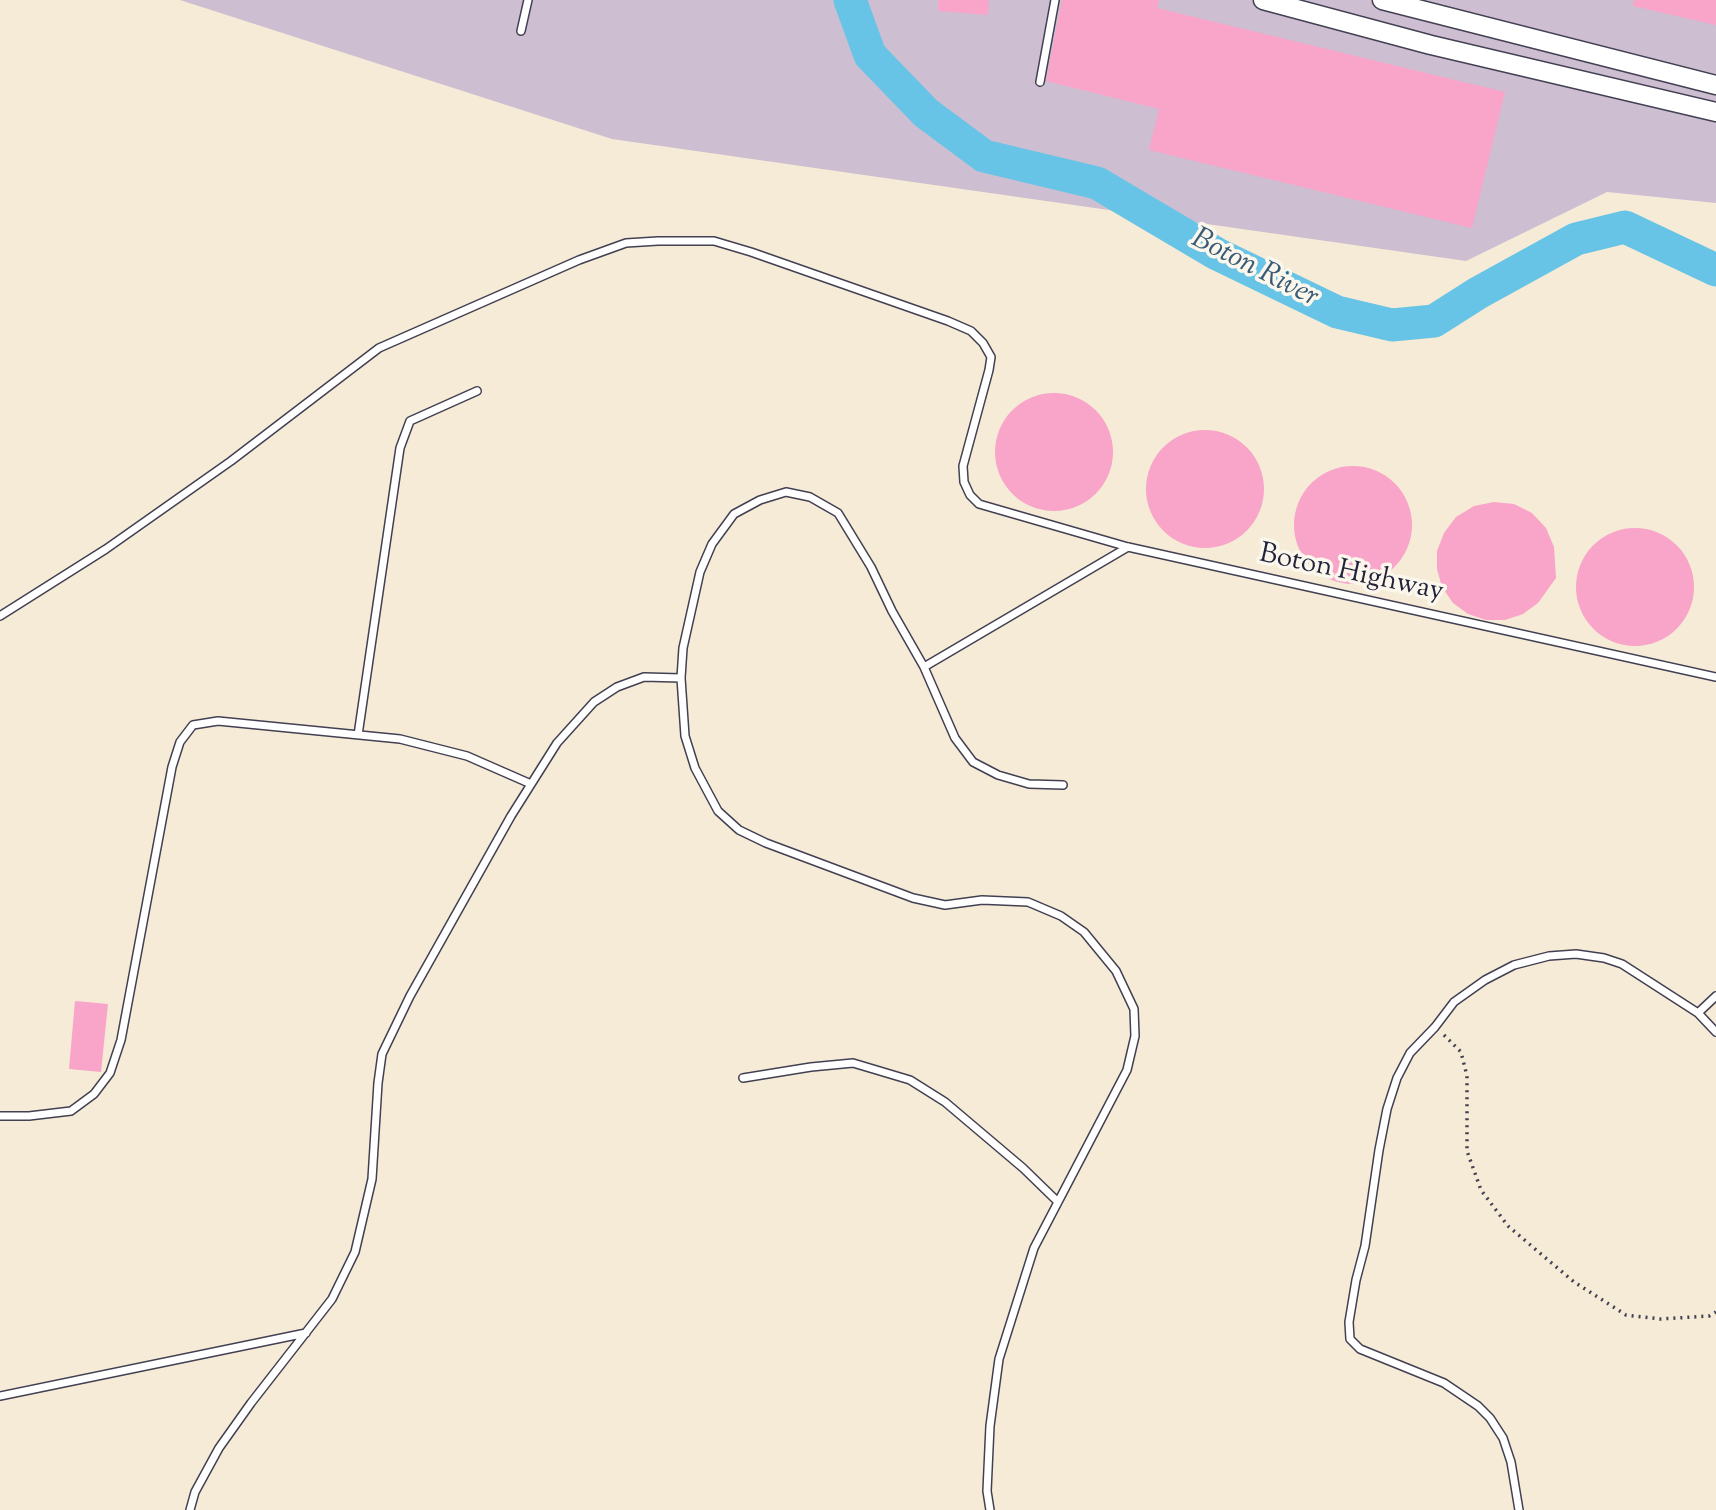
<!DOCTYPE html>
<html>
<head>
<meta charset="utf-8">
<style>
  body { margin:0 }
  canvas { display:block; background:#f5ebd6 }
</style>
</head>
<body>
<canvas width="1716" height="1510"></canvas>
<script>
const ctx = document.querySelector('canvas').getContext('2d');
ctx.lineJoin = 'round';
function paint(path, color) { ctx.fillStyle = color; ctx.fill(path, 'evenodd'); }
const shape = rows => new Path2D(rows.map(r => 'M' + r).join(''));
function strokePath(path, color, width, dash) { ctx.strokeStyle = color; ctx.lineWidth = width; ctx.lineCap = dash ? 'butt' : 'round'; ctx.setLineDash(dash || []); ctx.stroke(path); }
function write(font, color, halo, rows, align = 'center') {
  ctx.font = font + ' "Sorts Mill Goudy",serif'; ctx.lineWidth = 7; ctx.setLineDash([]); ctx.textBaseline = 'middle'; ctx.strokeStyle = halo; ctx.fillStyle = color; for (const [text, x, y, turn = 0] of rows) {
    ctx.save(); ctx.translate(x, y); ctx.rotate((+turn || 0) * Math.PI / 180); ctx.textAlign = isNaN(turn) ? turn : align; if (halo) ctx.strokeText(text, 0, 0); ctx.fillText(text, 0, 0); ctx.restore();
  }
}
paint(shape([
  [180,0,1716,0,1716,203,1607,192,1466,261,612,139]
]), '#cebed1');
strokePath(shape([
  [850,0,870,55,926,113,984,156,1097,183,1217,254,1337,312,1392,325,1434,321,1478,293,1576,239,1625,227,1716,270]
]), '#68c4e6', 33);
paint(shape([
  [938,0,989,0,988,15,938,11],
  [1062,0,1159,0,1157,8,1505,92,1472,228,1149,150,1159,109,1046,81],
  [1634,0,1716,0,1716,25,1633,6],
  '995 452a59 59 0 1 1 118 0a59 59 0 1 1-118 0Z',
  '1146 489a59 59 0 1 1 118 0a59 59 0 1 1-118 0Z',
  '1294 525a59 59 0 1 1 118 0a59 59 0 1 1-118 0Z',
  [1494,502,1514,504,1532,513,1546,528,1554,547,1556,578,1538,603,1523,614,1505,620,1486,620,1468,614,1453,603,1442,587,1437,569,1437,551,1444,533,1456,517,1474,506],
  '1576 587a59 59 0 1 1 118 0a59 59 0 1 1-118 0Z',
  [75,1001,108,1004,101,1072,69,1069]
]), '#f9a4c9');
const service = shape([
  [521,31,528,0],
  [1040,82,1055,0],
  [0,616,106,549,231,461,379,348,579,260,626,243,658,241,714,241,751,252,948,321,971,331,983,343,991,357,989,370,963,466,964,482,970,495,979,504,1128,547,1716,677],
  [924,667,955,738,973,762,998,775,1029,784,1063,785],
  [358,735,400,448,410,421,477,391],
  [1698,1013,1716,996],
  [743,1078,811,1067,853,1063,910,1080,945,1102,1023,1168,1058,1202],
  [0,1116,29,1116,71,1111,94,1094,110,1073,121,1040,172,767,180,742,193,725,218,721,400,739,467,756,531,784],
  [0,1396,306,1333],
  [190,1510,195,1492,219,1448,251,1403,332,1299,355,1252,372,1179,378,1083,382,1054,410,996,511,816,557,743,594,702,617,687,644,677,681,678],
  [990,1510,987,1491,990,1426,999,1359,1034,1248,1127,1070,1135,1036,1134,1009,1116,971,1084,932,1061,916,1028,902,982,900,945,905,913,898,766,843,739,830,718,811,695,768,685,736,681,678,683,648,700,572,712,544,734,514,760,500,786,492,810,497,838,513,871,567,892,611,924,667,1128,547],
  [1519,1510,1511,1462,1503,1438,1490,1418,1478,1406,1444,1383,1360,1349,1350,1339,1349,1322,1356,1280,1365,1246,1379,1150,1387,1109,1397,1078,1410,1053,1435,1027,1454,1002,1485,980,1514,965,1549,956,1576,954,1604,958,1622,964,1698,1013,1716,1032]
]);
const tertiary = shape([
  [1263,0,1431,45,1716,112],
  [1382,0,1716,85]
]);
strokePath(service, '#424052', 10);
strokePath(tertiary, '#424052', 21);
strokePath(shape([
  [1444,1035,1461,1052,1467,1076,1467,1151,1481,1190,1508,1226,1574,1282,1626,1315,1660,1319,1709,1316,1716,1312]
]), '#424052', 3.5, [2, 5]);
strokePath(service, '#fff', 7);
strokePath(tertiary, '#fff', 18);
write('28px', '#22223b', '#fbf7ec', [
  ["Boton Highway",1351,575,12]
]);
write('italic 30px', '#3a5b77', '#fbf7ec', [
  ["Boton River",1254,270,27]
]);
</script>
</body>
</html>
